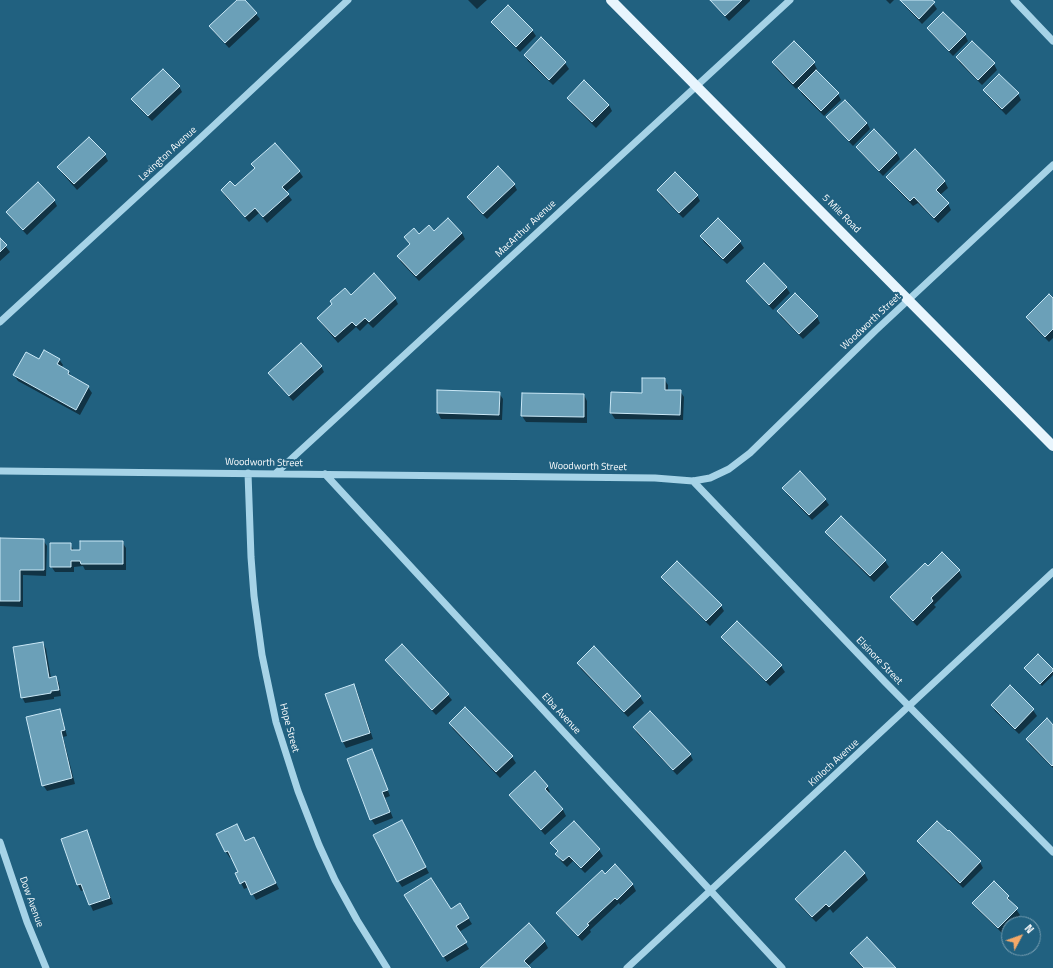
<!DOCTYPE html>
<html>
<head>
<meta charset="utf-8">
<style>
  body { margin:0 }
  #map { position:relative; width:1053px; height:968px; overflow:hidden; background:#216180; font-family:"Titillium Web",sans-serif }
  canvas { display:block }
  .north { position:absolute; left:1001px; top:916px; width:40px; height:40px; box-sizing:border-box; background:#216180; border:1px solid #7aa0b3; border-radius:50%; rotate:49deg; font-size:11px; font-weight:700; line-height:16px; text-align:center; color:#fff }
  .north::after { content:''; display:block; margin:auto; width:14px; height:18px; background:#f4a968; clip-path:polygon(50% 0,100% 100%,50% 72%,0 100%) }
</style>
</head>
<body>
<div id="map">
<canvas width="1053" height="968"></canvas>
<div class="north">N</div>
</div>
<script>
const ctx = document.querySelector('canvas').getContext('2d');
ctx.lineJoin = 'round';
function paint(path, color) { ctx.fillStyle = color; ctx.fill(path, 'evenodd'); }
const shape = rows => new Path2D(rows.map(r => 'M' + r).join(''));
function strokePath(path, color, width, dash) { ctx.strokeStyle = color; ctx.lineWidth = width; ctx.lineCap = dash ? 'butt' : 'round'; ctx.setLineDash(dash || []); ctx.stroke(path); }
function write(font, color, halo, rows, align = 'center') {
  ctx.font = font + ' "Titillium Web",sans-serif'; ctx.lineWidth = 4; ctx.setLineDash([]); ctx.textBaseline = 'middle'; ctx.strokeStyle = halo; ctx.fillStyle = color; for (const [text, x, y, turn = 0] of rows) {
    ctx.save(); ctx.translate(x, y); ctx.rotate((+turn || 0) * Math.PI / 180); ctx.textAlign = isNaN(turn) ? turn : align; if (halo) ctx.strokeText(text, 0, 0); ctx.fillText(text, 0, 0); ctx.restore();
  }
}
paint(shape([
  [238,0,244,0,256,14,260,19,229,48,214,32,210,26],
  [468,0,487,0,477,9],
  [710,0,750,0,750,1,729,21],
  [886,0,894,0,890,4],
  [901,0,931,0,937,9,922,24,904,5],
  [492,23,532,30,536,36,520,52,496,28],
  [928,28,965,35,968,41,953,56,932,34],
  [794,42,814,63,817,69,816,71,838,94,841,100,824,116,802,94,798,87,796,89,776,68,773,62],
  [525,55,565,63,569,69,553,85,528,61],
  [957,58,994,64,997,70,982,85,960,63],
  [179,86,182,92,152,121,136,105,133,99],
  [984,90,1018,94,1021,100,1006,115,988,96],
  [568,98,609,105,612,111,596,128,572,104],
  [827,118,867,123,870,129,853,146,831,123],
  [858,147,897,153,900,159,883,176,861,153],
  [915,151,945,182,948,188,940,195,948,204,951,210,938,223,918,203,913,206,891,183,888,177],
  [105,155,108,161,77,190,62,173,59,167],
  [252,165,299,171,303,177,286,192,292,200,267,223,259,213,249,222,225,196,222,190,235,187,255,169],
  [514,184,517,190,487,219,471,203,468,197],
  [658,190,697,195,700,201,683,218,661,196],
  [54,200,57,206,27,235,11,218,8,213],
  [448,219,462,233,465,239,419,281,401,262,398,256,410,245,405,237,434,232],
  [701,236,740,242,744,248,727,264,704,242],
  [0,239,10,252,0,261],
  [747,282,786,287,790,293,773,310,751,287],
  [351,296,395,298,398,304,373,328,368,323,360,331,356,327,338,343,322,324,318,318,333,305],
  [1053,300,1053,338,1049,342,1030,323,1027,317],
  [778,311,817,317,820,323,803,339,781,317],
  [59,359,63,365,61,368,69,372,72,378,88,387,92,393,80,415,18,381,14,375,40,361],
  [321,366,324,372,293,401,273,379,269,373],
  [664,379,668,385,668,391,680,391,684,397,683,420,615,419,611,413],
  [438,392,499,393,503,399,502,420,441,419,438,413],
  [584,395,587,401,587,423,526,422,522,416],
  [783,488,825,499,829,505,812,520,787,494],
  [827,532,885,561,889,567,874,582,830,538],
  [0,539,43,540,47,546,46,576,23,575,23,607,0,606],
  [122,542,126,548,126,570,85,570,83,566,74,567,74,572,55,572,51,566,70,544,74,551,81,551],
  [928,567,959,571,962,577,934,605,936,607,917,626,895,603,891,597],
  [662,577,721,606,724,611,710,626,666,583],
  [737,622,781,666,785,672,770,686,726,643,723,637],
  [43,643,46,649,51,678,56,677,59,683,61,696,54,697,54,699,25,703,22,697],
  [386,660,448,695,452,700,436,715,390,666],
  [578,663,640,697,644,703,628,717,581,669],
  [1025,668,1053,671,1053,675,1042,686],
  [353,686,357,691,373,739,346,748,343,742,327,695],
  [1010,687,1033,710,1037,716,1019,734,995,711,992,705],
  [465,708,512,757,516,763,500,778,453,729,450,723],
  [59,710,62,716,67,736,63,737,75,784,47,791,43,785],
  [1053,726,1053,768,1030,745,1027,739],
  [634,727,690,754,693,760,677,775,637,733],
  [372,750,390,796,385,798,393,818,375,825,371,819],
  [547,786,550,792,548,794,563,810,566,816,545,835,514,801,510,795],
  [574,822,599,850,603,856,585,873,573,861,567,867,560,860,557,854,558,852,551,843],
  [405,828,429,873,402,887,398,881],
  [86,831,89,837,113,904,93,911,84,890,81,891,78,885],
  [218,835,257,844,279,889,256,900,249,887,244,889,241,883,239,872,232,857,230,858,226,852],
  [919,841,980,862,983,868,963,888,922,847],
  [845,853,865,874,868,880,833,913,830,909,816,922,799,905,796,899],
  [615,866,633,885,636,891,620,905,619,903,590,930,591,932,582,941,561,919,557,913],
  [1008,897,1020,915,1011,924,1009,924,1009,926,1002,933,977,909,973,903],
  [409,901,450,910,460,905,472,924,459,932,469,949,447,962],
  [529,925,545,942,548,948,528,966,529,968,482,968],
  [851,954,895,968,863,968,855,960]
]), '#0007');
const building = shape([
  [237,0,245,0,257,13,225,43,209,26,237,0],
  [710,0,742,0,725,16,710,0],
  [900,0,932,0,935,2,919,19,900,0],
  [508,5,533,30,516,47,491,22,508,5],
  [943,12,966,34,949,51,927,28,943,12],
  [541,37,566,62,549,80,524,55,541,37],
  [794,41,815,62,793,84,772,62,794,41],
  [972,41,995,63,978,80,956,57,972,41],
  [163,69,180,86,148,116,131,99,163,69],
  [816,70,839,93,821,111,798,88,816,70],
  [999,74,1019,93,1002,109,983,90,999,74],
  [584,80,609,105,592,122,567,98,584,80],
  [845,100,867,123,849,141,826,117,845,100],
  [874,129,897,153,879,171,856,147,874,129],
  [89,137,106,154,74,184,57,167,89,137],
  [275,143,300,171,282,187,289,194,263,217,255,208,245,217,221,190,230,181,235,186,255,168,251,164,275,143],
  [915,149,945,181,936,190,949,203,934,218,914,197,910,201,886,177,915,149],
  [498,166,515,184,483,214,467,197,498,166],
  [675,172,698,195,679,213,657,190,675,172],
  [38,182,55,200,23,230,6,212,38,182],
  [448,218,462,233,416,276,397,256,410,244,404,237,414,228,419,234,429,225,434,231,448,218],
  [718,218,741,241,723,259,700,236,718,218],
  [0,238,7,245,0,252,0,238],
  [764,263,787,287,769,305,746,281,764,263],
  [374,273,396,298,369,322,365,318,356,326,352,322,335,337,317,318,332,304,330,301,345,288,351,295,374,273],
  [795,293,818,316,799,334,777,311,795,293],
  [1049,294,1053,298,1053,329,1045,337,1026,317,1049,294],
  [301,343,322,366,289,396,268,373,301,343],
  [44,350,60,359,57,364,69,371,68,374,89,386,76,410,13,375,26,352,39,359,44,350],
  [642,378,665,378,665,390,681,390,680,415,610,413,611,392,642,393,642,378],
  [437,390,500,392,499,415,437,413,437,390],
  [522,393,584,394,584,417,521,416,522,393],
  [800,471,826,499,809,515,782,488,800,471],
  [841,516,886,560,870,576,825,532,841,516],
  [0,538,44,539,44,570,20,570,20,601,0,601,0,538],
  [80,541,123,541,123,564,81,564,80,561,71,561,71,567,50,567,50,543,71,543,71,550,80,550,80,541],
  [942,552,960,570,931,598,933,601,913,621,890,597,925,563,928,566,942,552],
  [677,561,722,605,706,621,661,577,677,561],
  [737,621,782,665,766,681,721,637,737,621],
  [43,642,49,678,56,676,59,690,51,691,51,693,21,698,13,647,43,642],
  [402,644,449,694,432,710,385,660,402,644],
  [594,646,641,696,624,712,577,663,594,646],
  [1038,654,1053,669,1053,671,1040,684,1024,668,1038,654],
  [354,684,370,733,342,742,325,694,354,684],
  [1010,685,1034,709,1015,729,991,705,1010,685],
  [465,707,513,756,496,772,449,723,465,707],
  [60,709,65,730,61,731,72,778,42,786,26,717,60,709],
  [650,711,691,754,673,770,633,727,650,711],
  [1047,718,1053,725,1053,765,1052,766,1026,739,1047,718],
  [372,749,388,790,382,792,390,812,370,820,347,759,372,749],
  [535,771,548,786,545,789,563,809,541,830,509,795,535,771],
  [402,820,426,867,397,882,373,835,402,820],
  [574,821,600,849,581,868,569,856,563,861,555,854,558,851,550,843,574,821],
  [937,821,948,831,949,830,981,861,960,883,917,841,937,821],
  [237,824,245,841,254,837,276,883,251,895,245,881,240,884,235,873,238,872,228,851,225,852,216,834,237,824],
  [87,830,110,898,89,905,81,884,77,885,61,839,87,830],
  [845,851,865,873,829,907,826,904,812,917,795,899,845,851],
  [615,864,633,884,617,900,615,898,587,924,589,925,578,936,556,913,602,870,605,874,615,864],
  [431,878,451,909,460,903,469,918,456,926,467,942,443,957,404,895,431,878],
  [994,881,1009,896,1007,898,1018,908,998,928,972,903,994,881],
  [529,923,545,941,524,961,531,968,480,968,529,923],
  [867,937,896,968,864,968,850,953,867,937]
]);
paint(building, '#6ba0b8');
strokePath(building, '#cae8f6', 1);
strokePath(shape([
  [1014,0,1053,41],
  [0,322,195,143,348,0],
  [0,471,655,478,693,481,710,478,729,469,750,453,875,331,1053,165],
  [248,473,251,557,254,596,262,655,276,722,298,791,319,845,335,880,357,920,387,968],
  [276,473,790,0],
  [325,474,782,968],
  [693,481,885,682,1053,852],
  [0,842,27,922,46,968],
  [627,968,1053,572]
]), '#a6d3e7', 7);
strokePath(shape([
  [611,0,1053,446]
]), '#e8f5fd', 10);
write('10px', '#fff', '#216180', [
  ["Lexington Avenue",168,154,-43],
  ["5 Mile Road",841,214,45],
  ["MacArthur Avenue",526,229,-43],
  ["Woodworth Street",871,322,-43],
  ["Woodworth Street",264,463,1],
  ["Woodworth Street",588,467,1],
  ["Elsinore Street",879,661,46],
  ["Elba Avenue",561,714,47],
  ["Hope Street",289,728,75],
  ["Kinloch Avenue",834,763,-43],
  ["Dow Avenue",31,902,70]
]);
</script>
</body>
</html>
